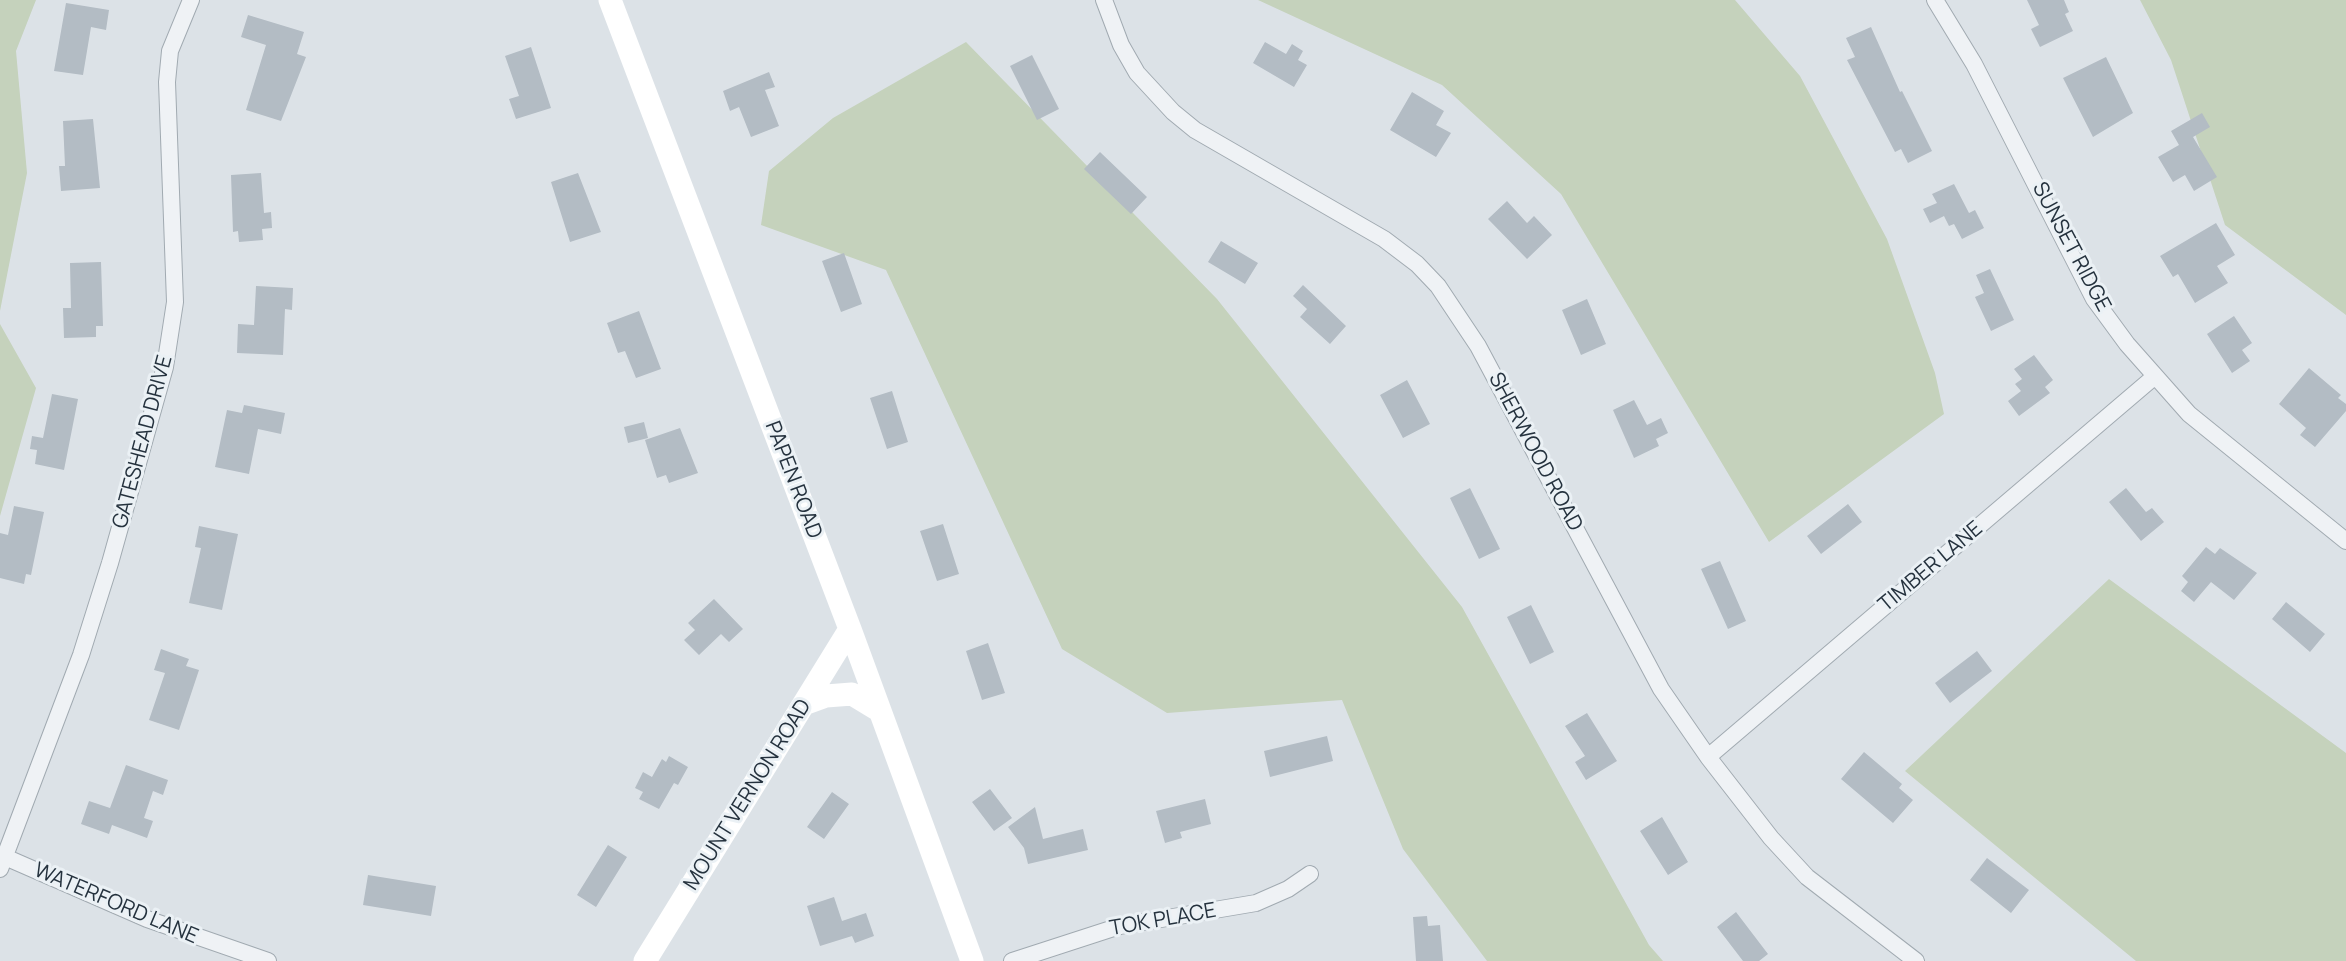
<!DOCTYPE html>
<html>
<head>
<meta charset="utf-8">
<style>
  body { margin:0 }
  canvas { display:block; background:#dce2e7 }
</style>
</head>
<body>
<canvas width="2346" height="961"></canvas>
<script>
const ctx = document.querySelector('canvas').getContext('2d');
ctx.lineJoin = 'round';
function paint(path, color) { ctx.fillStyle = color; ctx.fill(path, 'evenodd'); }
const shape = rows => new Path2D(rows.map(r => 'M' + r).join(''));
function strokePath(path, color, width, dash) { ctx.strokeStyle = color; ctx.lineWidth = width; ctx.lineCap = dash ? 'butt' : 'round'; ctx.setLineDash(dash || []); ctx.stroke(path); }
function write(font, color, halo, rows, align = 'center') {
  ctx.font = font + ' Manrope,sans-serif'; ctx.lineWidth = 6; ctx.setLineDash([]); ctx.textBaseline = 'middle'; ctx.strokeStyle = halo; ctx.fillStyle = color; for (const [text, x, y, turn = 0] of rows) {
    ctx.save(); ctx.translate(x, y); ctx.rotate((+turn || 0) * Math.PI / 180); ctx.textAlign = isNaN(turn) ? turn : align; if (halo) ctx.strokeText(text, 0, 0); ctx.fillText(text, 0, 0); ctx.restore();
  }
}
paint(shape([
  [0,0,36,0,16,51,27,173,0,311],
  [1258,0,1735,0,1800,76,1887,239,1935,373,1944,414,1769,542,1561,194,1442,85],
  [2140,0,2346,0,2346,315,2225,225,2171,60],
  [966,42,1217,299,1462,607,1649,945,1663,961,1487,961,1403,849,1342,700,1167,713,1062,649,886,270,761,225,769,171,833,118],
  [0,324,36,388,0,516],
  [2109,579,2346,753,2346,961,2136,961,1905,771]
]), '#c5d2bc');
paint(shape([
  [2027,0,2064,0,2069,12,2065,14,2073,31,2040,47,2031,29,2039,25],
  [66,3,109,10,106,30,91,27,83,75,54,71],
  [248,15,304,32,297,54,306,57,281,121,246,110,266,45,241,37],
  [1871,27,1900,92,1902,91,1932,151,1908,163,1901,149,1895,152,1847,60,1855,57,1846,38],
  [1265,42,1286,54,1292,44,1303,51,1298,60,1307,65,1294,87,1253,63],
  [531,47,551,108,516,119,509,99,519,96,505,56],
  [1032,55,1059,109,1037,120,1010,66],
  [2106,57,2133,113,2093,137,2063,78],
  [769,72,775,87,765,90,779,126,751,137,739,107,730,111,723,91],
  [1412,92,1444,111,1436,125,1451,133,1436,157,1390,130],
  [2202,113,2210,127,2193,137,2217,177,2194,191,2185,175,2173,182,2158,157,2179,145,2171,131],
  [93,119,100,188,61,191,59,166,65,166,63,121],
  [1100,152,1147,197,1131,214,1084,169],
  [261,173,264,213,271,212,272,228,262,229,263,240,239,242,238,231,233,232,231,175],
  [578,173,601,232,570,242,551,182],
  [1954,184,1969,213,1975,210,1984,228,1962,239,1954,224,1949,226,1944,216,1930,223,1923,209,1937,203,1932,194],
  [1507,201,1527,223,1534,216,1552,235,1527,259,1488,219],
  [2216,223,2235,255,2217,266,2228,283,2195,303,2178,274,2173,277,2160,256],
  [1221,241,1258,263,1245,284,1208,262],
  [844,253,862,304,841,312,822,261],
  [101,262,103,326,96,326,96,337,64,338,63,308,71,308,70,263],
  [1990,269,2014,320,1991,331,1975,297,1984,293,1976,275],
  [1303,285,1346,326,1330,344,1300,317,1307,309,1293,296],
  [256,286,293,288,292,310,285,309,283,355,237,353,238,324,254,325],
  [1587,299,1606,344,1581,355,1562,310],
  [639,311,661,369,636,378,625,351,618,353,607,323],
  [2234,316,2252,343,2242,350,2250,361,2232,373,2207,334],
  [2034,355,2053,380,2045,387,2050,393,2019,416,2008,401,2021,391,2015,384,2022,379,2014,369],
  [2309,368,2341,395,2338,398,2346,404,2346,411,2315,447,2300,435,2306,428,2279,404],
  [1407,380,1430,424,1403,438,1380,395],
  [892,391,908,442,887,449,870,398],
  [52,394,78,399,64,470,35,464,37,450,30,449,32,436,43,438],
  [1634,400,1647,425,1661,418,1668,433,1656,439,1659,446,1634,458,1613,410],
  [244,405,285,413,281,434,258,429,249,474,215,467,227,410,242,413],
  [644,422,648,438,628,443,624,427],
  [680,428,698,473,669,483,666,475,657,478,645,440],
  [1470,488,1500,549,1479,559,1450,498],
  [2126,488,2146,512,2152,508,2164,522,2141,541,2109,502],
  [1848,504,1862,522,1821,554,1807,536],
  [14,506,44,512,31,575,26,574,24,584,0,578,0,533,8,535],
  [943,524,959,574,937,581,920,531],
  [199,526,238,534,222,610,189,603,201,548,195,547],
  [2206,547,2215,554,2220,548,2257,573,2234,600,2211,582,2194,602,2181,591,2188,582,2182,576],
  [1720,561,1746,621,1728,629,1701,569],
  [714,599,743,629,729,642,721,634,699,655,684,640,695,630,688,623],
  [2286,602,2325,634,2310,652,2272,619],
  [1531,605,1554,652,1530,664,1507,617],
  [988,643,1005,693,982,700,966,651],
  [161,649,189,659,186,666,199,670,179,730,149,720,165,673,154,670],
  [1977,651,1992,671,1950,703,1935,683],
  [1587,713,1617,761,1586,780,1575,762,1585,756,1565,726],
  [1327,736,1333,761,1270,777,1264,751],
  [1864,752,1902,784,1899,788,1913,800,1893,823,1841,779],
  [669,756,688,767,678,785,674,783,659,809,639,799,643,792,635,788,643,772,652,777,662,759,666,762],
  [126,765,168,780,163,795,153,791,144,818,153,821,147,838,112,825,109,834,81,824,89,801,110,808],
  [990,789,1012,818,994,831,972,802],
  [832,792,849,804,824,839,807,827],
  [1205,799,1211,824,1180,832,1182,838,1165,843,1156,811],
  [1035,807,1043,839,1083,829,1088,850,1028,864,1024,848,1008,827],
  [1662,817,1688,862,1668,875,1640,831],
  [608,845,627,857,596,907,577,895],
  [1987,858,2029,890,2011,913,1970,880],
  [368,875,436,886,431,916,363,905],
  [834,897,842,921,866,913,874,936,855,943,852,936,820,946,807,906],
  [1736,912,1768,954,1759,961,1743,961,1717,927],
  [1427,916,1428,926,1440,925,1443,961,1416,961,1413,917]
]), '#b3bcc4');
const street = shape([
  [1104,0,1121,45,1137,73,1173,112,1195,130,1384,239,1417,264,1438,286,1478,346,1661,689,1708,757,1771,838,1807,877,1916,961],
  [1935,0,1974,64,2094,299,2127,344,2189,414,2346,541],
  [1708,757,2154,377],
  [5,857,147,919,268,961],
  [0,869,81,655,110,563,165,367,175,302,167,82,170,51,191,0],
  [1012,961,1120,926,1256,903,1288,889,1310,874]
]);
strokePath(street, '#a1aab1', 18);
strokePath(street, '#eff2f5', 16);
strokePath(shape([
  [610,0,850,629,972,961],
  [804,704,826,696,852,694,880,711],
  [645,961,850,629]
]), '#fff', 23);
write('21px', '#25323e', '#ebf1f5', [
  ["SUNSET RIDGE",2071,247,62],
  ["GATESHEAD DRIVE",143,442,-75],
  ["SHERWOOD ROAD",1535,452,62],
  ["PAPEN ROAD",793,480,69],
  ["TIMBER LANE",1931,567,-40],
  ["MOUNT VERNON ROAD",748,795,-58],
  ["WATERFORD LANE",116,904,23],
  ["TOK PLACE",1163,920,-10]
]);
</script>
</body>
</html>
